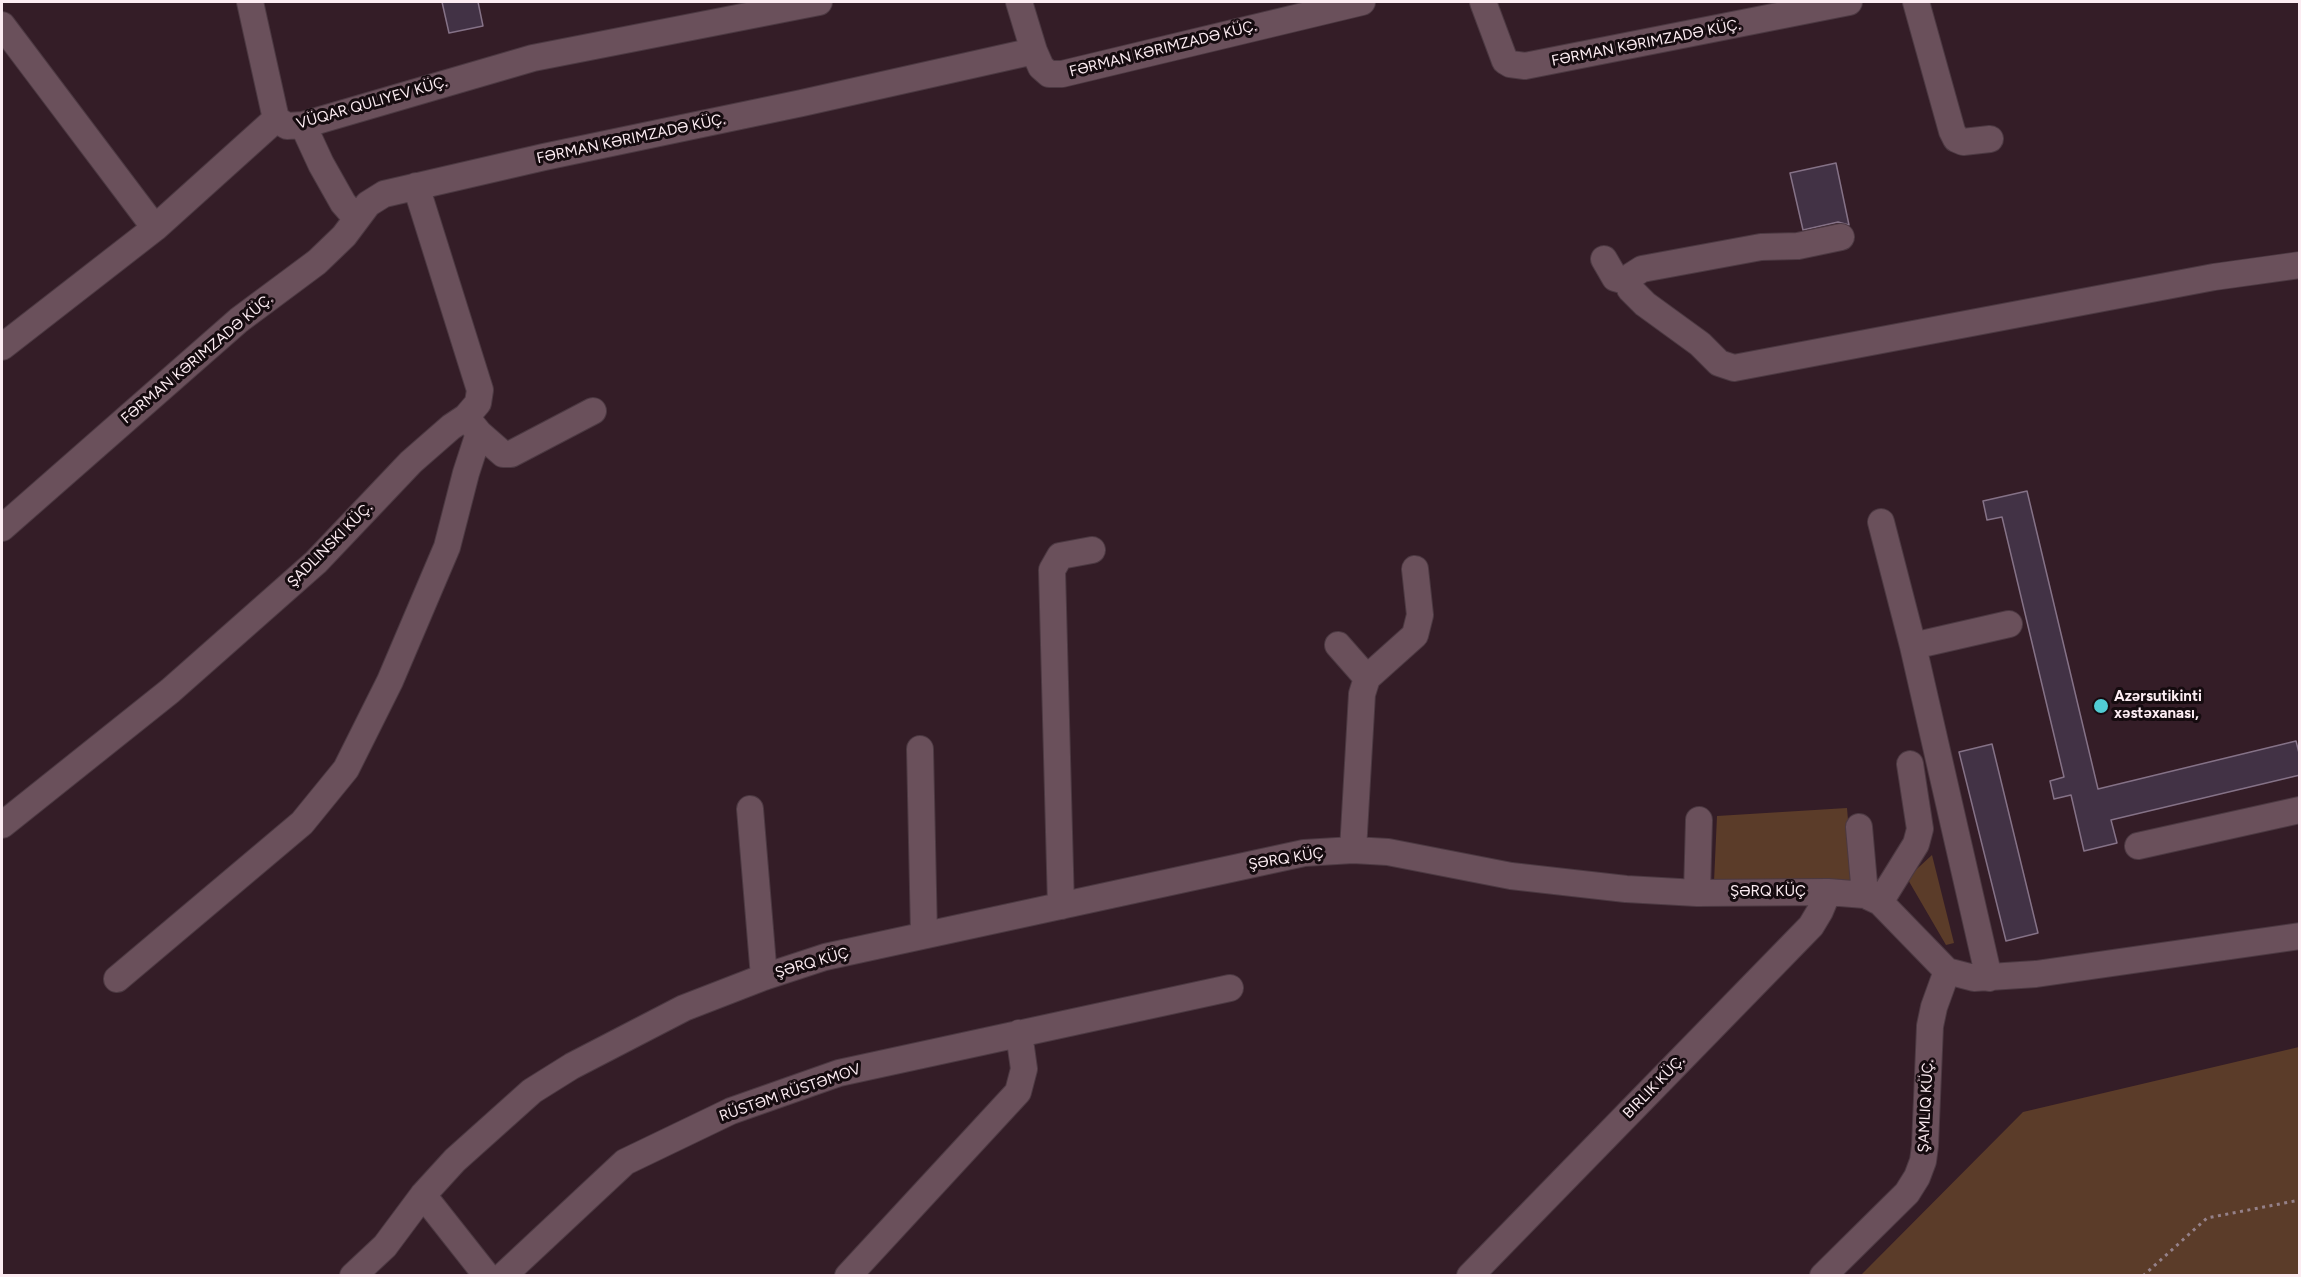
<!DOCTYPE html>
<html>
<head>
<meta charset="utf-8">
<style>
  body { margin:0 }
  #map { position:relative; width:2301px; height:1277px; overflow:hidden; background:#341d27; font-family:Figtree,sans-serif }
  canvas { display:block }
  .frame { position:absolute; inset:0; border:3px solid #fcecf2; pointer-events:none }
</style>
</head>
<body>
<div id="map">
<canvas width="2301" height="1277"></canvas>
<div class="frame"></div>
</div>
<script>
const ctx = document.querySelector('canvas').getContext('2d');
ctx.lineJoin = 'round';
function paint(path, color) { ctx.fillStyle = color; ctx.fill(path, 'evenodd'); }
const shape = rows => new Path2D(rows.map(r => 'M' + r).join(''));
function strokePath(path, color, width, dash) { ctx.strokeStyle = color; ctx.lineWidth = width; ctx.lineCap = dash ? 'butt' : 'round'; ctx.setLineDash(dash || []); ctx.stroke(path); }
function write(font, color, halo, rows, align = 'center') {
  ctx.font = font + ' Figtree,sans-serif'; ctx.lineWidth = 6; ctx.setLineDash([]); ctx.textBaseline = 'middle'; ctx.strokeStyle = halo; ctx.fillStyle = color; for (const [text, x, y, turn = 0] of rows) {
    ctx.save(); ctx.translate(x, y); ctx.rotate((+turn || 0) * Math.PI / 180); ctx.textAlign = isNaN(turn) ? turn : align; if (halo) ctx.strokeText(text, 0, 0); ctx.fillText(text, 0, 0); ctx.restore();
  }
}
paint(shape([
  [1847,808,1853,880,1714,882,1717,816],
  [1932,855,1954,943,1946,945,1907,878],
  [2299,1047,2299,1275,1861,1275,2023,1112]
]), '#5b3c29');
const building = shape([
  [442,2,478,2,483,26,449,33,442,2],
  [1836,163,1849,225,1838,222,1803,230,1790,173,1836,163],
  [2027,491,2098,789,2296,741,2300,757,2300,775,2111,820,2117,843,2084,851,2071,795,2054,799,2050,781,2064,777,2002,517,1987,520,1983,501,2027,491],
  [1992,744,2038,933,2006,941,1959,752,1992,744]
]);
paint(building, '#423245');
strokePath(building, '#857287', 1.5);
const minor = shape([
  [250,2,276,119],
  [1019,2,1034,51],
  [1483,2,1505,61,1510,64,1525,66,1849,2],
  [1916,2,1952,131,1956,139,1963,142,1990,139],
  [2,25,155,228],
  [276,119,287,126,303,125,533,58,819,2],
  [303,125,321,164,343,203,356,218],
  [1841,237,1798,246,1761,247,1642,269,1631,276,1629,282,1630,289,1645,304,1700,344,1719,363,1734,368,2214,277,2300,265],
  [1604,259,1615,278,1629,282],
  [2,347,155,228,276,119],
  [479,433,503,454,511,454,593,411],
  [1881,522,1913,646,1989,978],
  [2,528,239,320,317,262,344,236,368,204,384,194,544,157,802,103,1034,51,1041,67,1049,74,1062,74,1362,2],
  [1338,645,1367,678],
  [1913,646,2009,624],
  [920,749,924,935],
  [750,809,764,977],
  [2,825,170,691,316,562,411,462,451,427,466,417,478,403,480,390,416,186],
  [1859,827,1865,895],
  [2138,846,2300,810],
  [1353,850,1362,694,1367,678,1415,635,1420,615,1415,569],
  [1697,893,1699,820],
  [1880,902,1916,844,1920,829,1910,764],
  [1061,906,1052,570,1060,556,1092,550],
  [117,979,302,823,346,769,390,681,447,547,466,473,479,433,466,417],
  [423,1195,487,1276],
  [353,1276,385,1246,423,1195,455,1160,532,1091,572,1066,684,1008,764,977,825,957,1304,853,1353,850,1388,852,1511,876,1626,889,1697,893,1828,892,1865,895,1880,902,1947,971,1974,978,2036,974,2300,936],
  [503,1276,625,1162,731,1111,839,1073,1230,988],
  [848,1276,1018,1092,1024,1069,1019,1033],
  [1470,1276,1811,926,1820,911,1828,892],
  [1823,1276,1907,1193,1917,1177,1923,1161,1925,1146,1930,1026,1934,1007,1947,971]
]);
strokePath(minor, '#4c3942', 28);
strokePath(shape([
  [2143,1276,2207,1218,2300,1200]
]), '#958189', 3, [3, 4.5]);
strokePath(minor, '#6a505b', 26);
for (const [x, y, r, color] of [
  [2101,706,8,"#51ccd4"]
]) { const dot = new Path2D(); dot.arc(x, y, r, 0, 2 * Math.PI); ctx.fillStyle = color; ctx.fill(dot); strokePath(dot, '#150b0f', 2); }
write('15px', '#fcecf2', '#150b0f', [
  ["FƏRMAN KƏRIMZADƏ KÜÇ.",1646,43,-11],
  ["FƏRMAN KƏRIMZADƏ KÜÇ.",1163,49,-14],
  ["VÜQAR QULIYEV KÜÇ.",372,103,-16],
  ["FƏRMAN KƏRIMZADƏ KÜÇ.",631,139,-12],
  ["FƏRMAN KƏRIMZADƏ KÜÇ.",197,359,-40],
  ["ŞADLINSKI KÜÇ.",330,545,-45],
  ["ŞƏRQ KÜÇ",1286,859,-9],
  ["ŞƏRQ KÜÇ",1768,892],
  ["ŞƏRQ KÜÇ",812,963,-16],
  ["BIRLIK KÜÇ.",1654,1087,-46],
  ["RÜSTƏM RÜSTƏMOV",790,1093,-19],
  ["ŞAMLIQ KÜÇ.",1926,1106,-87]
]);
write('bold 15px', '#fcecf2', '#150b0f', [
  ["Azərsutikinti",2114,697],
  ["xəstəxanası,",2114,714]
], 'left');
</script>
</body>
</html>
